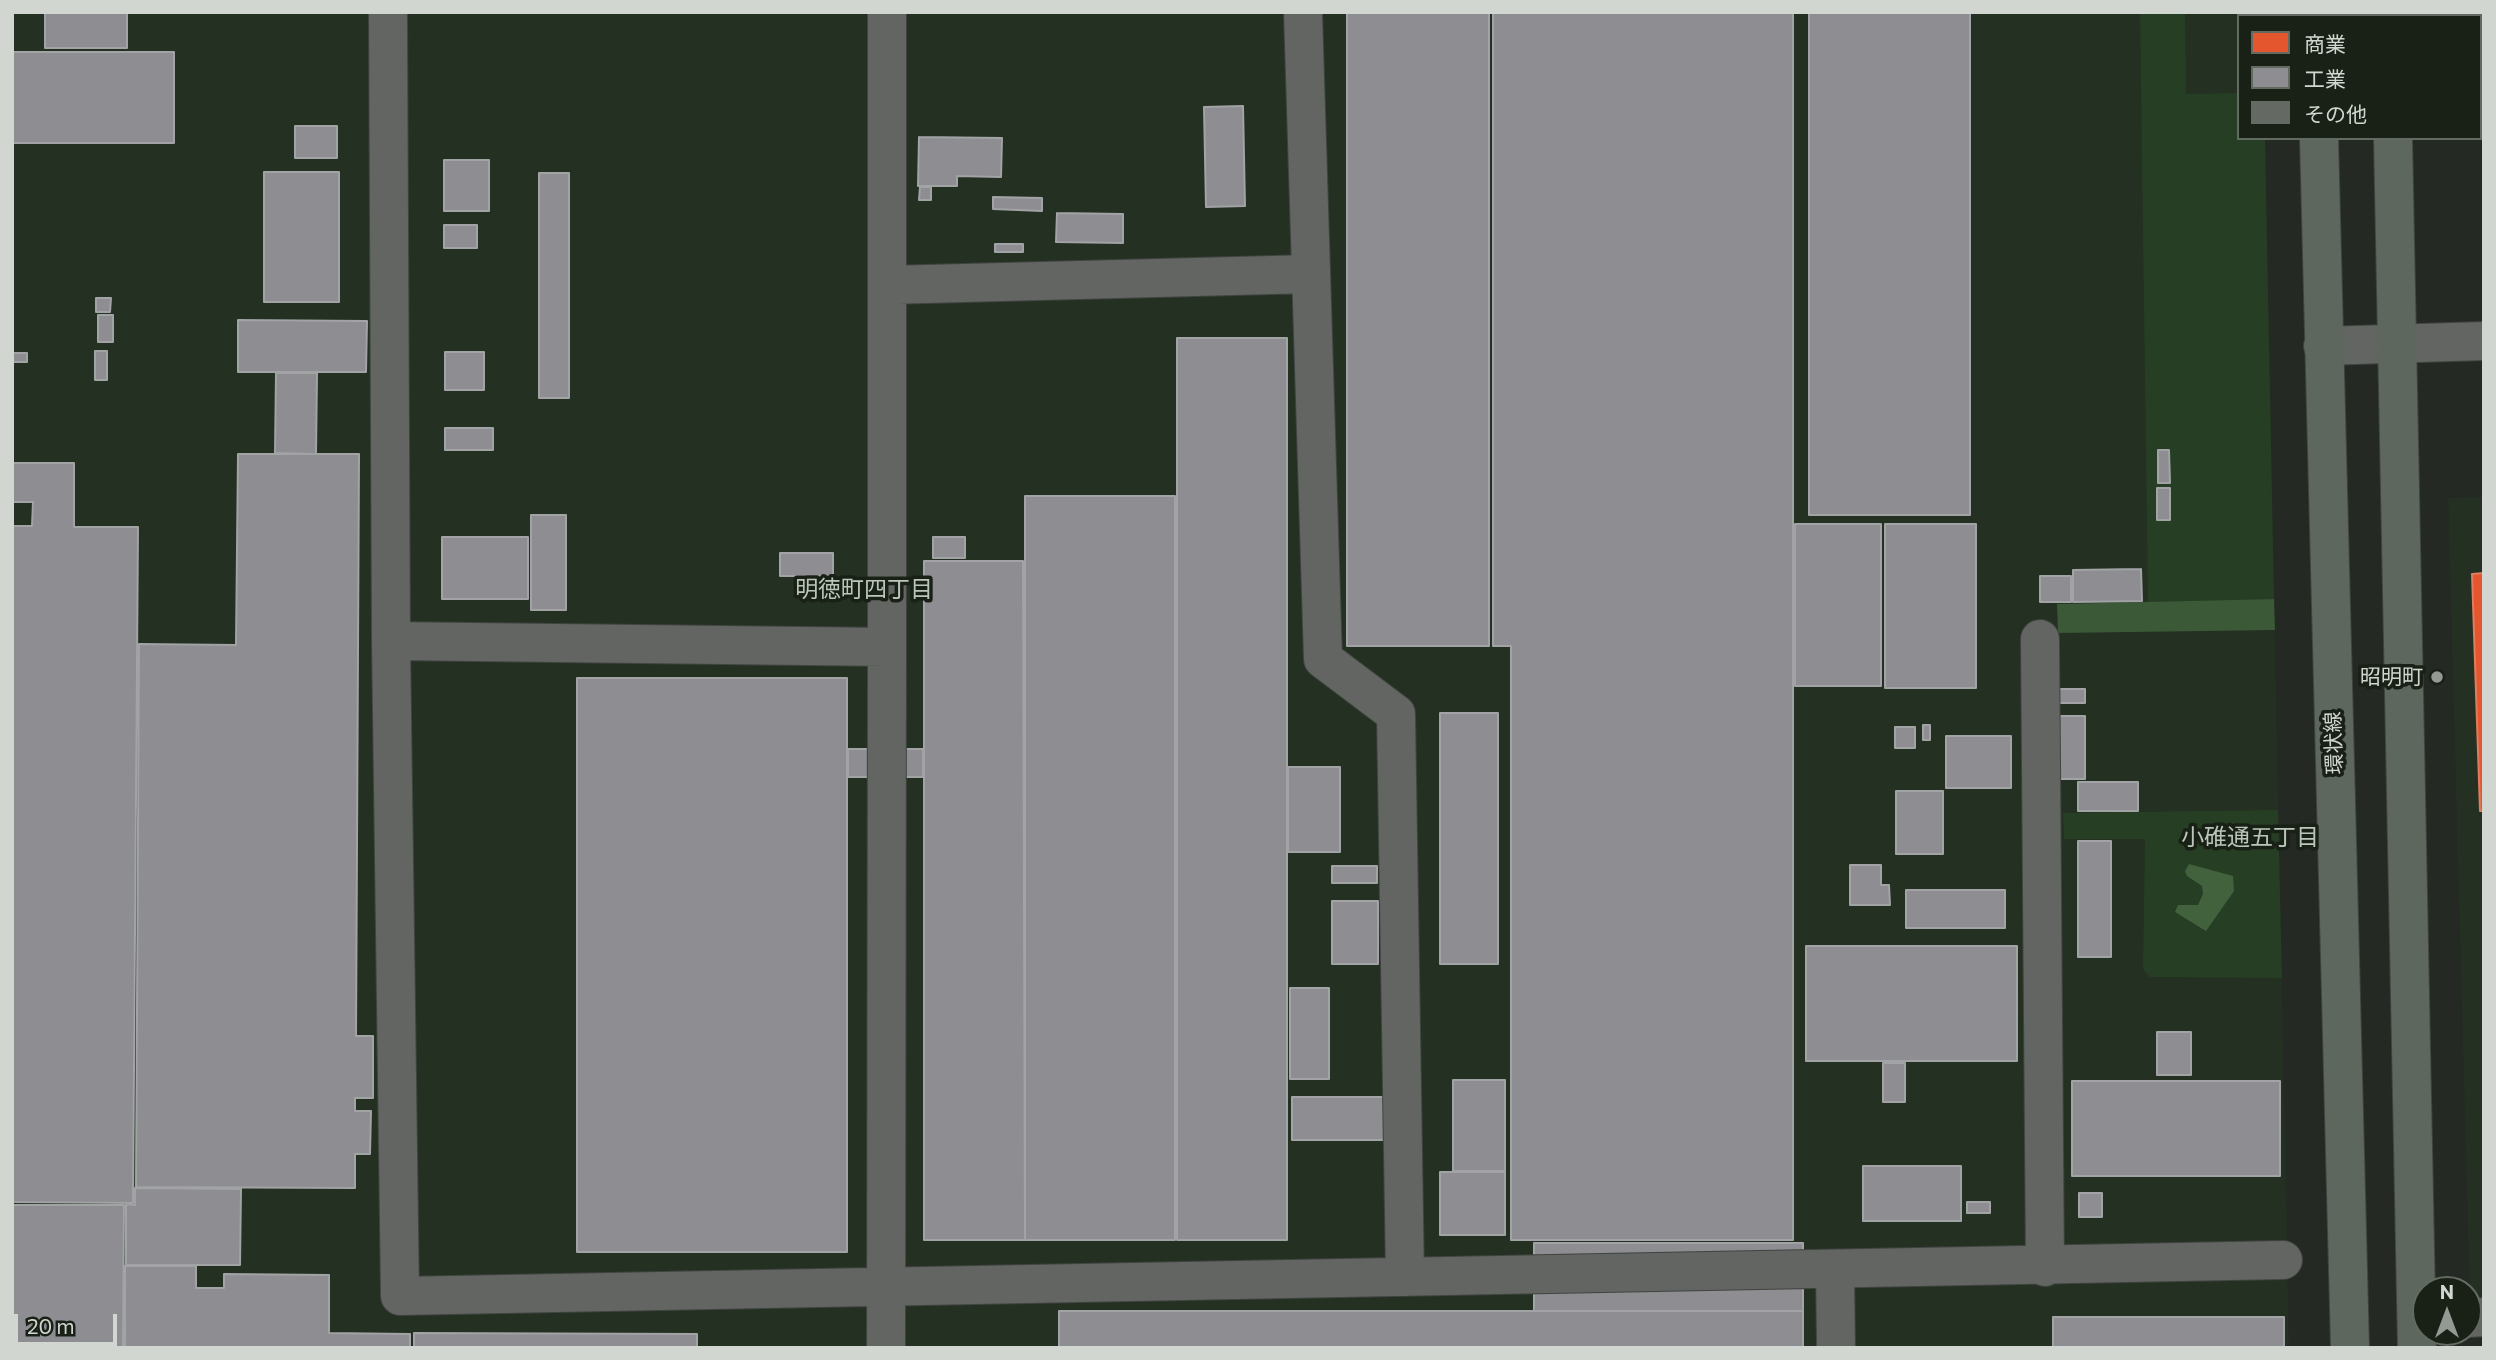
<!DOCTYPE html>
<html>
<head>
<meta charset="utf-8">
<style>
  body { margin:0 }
  #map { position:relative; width:2496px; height:1360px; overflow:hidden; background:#242923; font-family:Commissioner,"Noto Sans JP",sans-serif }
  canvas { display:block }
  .frame { position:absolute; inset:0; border:14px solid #d1d7d0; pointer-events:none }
  .legend { position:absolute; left:2237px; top:14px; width:245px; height:126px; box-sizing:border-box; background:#192117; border:2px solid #636a61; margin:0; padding:9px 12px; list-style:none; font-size:21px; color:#d1d7d0 }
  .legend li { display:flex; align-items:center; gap:14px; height:35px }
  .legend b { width:35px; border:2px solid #636a61 }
  .north { position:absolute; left:2412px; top:1276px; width:70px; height:70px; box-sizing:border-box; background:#192117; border:2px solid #636a61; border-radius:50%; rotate:0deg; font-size:19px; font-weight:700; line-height:28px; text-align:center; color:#d1d7d0 }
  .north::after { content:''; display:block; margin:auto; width:24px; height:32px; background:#949a93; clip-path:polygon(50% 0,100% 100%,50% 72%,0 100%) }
  .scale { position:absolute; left:14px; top:1314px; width:103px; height:32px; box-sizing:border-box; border:4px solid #d1d7d0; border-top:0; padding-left:9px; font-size:21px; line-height:24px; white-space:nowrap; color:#d1d7d0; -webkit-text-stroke:5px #192117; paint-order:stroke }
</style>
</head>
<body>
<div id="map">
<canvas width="2496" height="1360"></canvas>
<div class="frame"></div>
<ul class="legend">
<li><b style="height:19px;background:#e4572e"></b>商業</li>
<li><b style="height:19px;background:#8d8d92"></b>工業</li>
<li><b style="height:19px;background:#656964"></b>その他</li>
</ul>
<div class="north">N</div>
<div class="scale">20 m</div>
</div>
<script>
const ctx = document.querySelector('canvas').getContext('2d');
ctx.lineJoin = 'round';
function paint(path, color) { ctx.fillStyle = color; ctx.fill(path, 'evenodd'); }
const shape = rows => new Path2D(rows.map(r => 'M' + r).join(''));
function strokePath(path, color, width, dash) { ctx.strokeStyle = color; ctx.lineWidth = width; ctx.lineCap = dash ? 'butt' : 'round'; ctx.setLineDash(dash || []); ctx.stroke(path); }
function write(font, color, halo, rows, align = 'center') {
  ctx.font = font + ' Commissioner,"Noto Sans JP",sans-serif'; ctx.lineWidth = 7; ctx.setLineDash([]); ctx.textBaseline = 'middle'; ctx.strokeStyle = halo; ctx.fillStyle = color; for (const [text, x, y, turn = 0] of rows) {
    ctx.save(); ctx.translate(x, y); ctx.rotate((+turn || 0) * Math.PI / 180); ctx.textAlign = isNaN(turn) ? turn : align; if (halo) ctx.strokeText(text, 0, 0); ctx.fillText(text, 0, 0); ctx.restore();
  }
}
paint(shape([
  [12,12,2263,12,2263,16,2239,16,2239,138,2265,138,2289,1348,12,1348],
  [2484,497,2484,1301,2470,1301,2448,498]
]), '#243022');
paint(shape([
  [2140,12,2185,12,2186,94,2239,93,2239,138,2265,138,2274,599,2148,602],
  [2278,810,2282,978,2150,977,2143,969,2145,839,2064,839,2063,813]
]), '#263e23');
paint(shape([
  [2274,599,2275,630,2058,633,2057,604]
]), '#3b5937');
paint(shape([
  [2189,864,2233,876,2234,891,2206,931,2175,912,2178,905,2198,905,2203,894,2202,886,2187,876,2185,871]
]), '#42623e');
const shops = shape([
  [2484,573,2484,811,2480,811,2472,574,2484,573]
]);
paint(shops, '#e4572e');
strokePath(shops, '#de7d5f', 2);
const industry = shape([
  [45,12,127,12,127,48,45,48,45,12],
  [1347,12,1489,12,1489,646,1347,646,1347,12],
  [1493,12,1793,12,1793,1240,1511,1240,1511,646,1493,646,1493,12],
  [1809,12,1970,12,1970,515,1809,515,1809,12],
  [12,52,174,52,174,143,12,143,12,52],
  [1243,106,1245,206,1206,207,1204,107,1243,106],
  [295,126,337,126,337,158,295,158,295,126],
  [919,137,1002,138,1001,177,957,176,957,186,918,186,919,137],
  [444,160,489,160,489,211,444,211,444,160],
  [264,172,339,172,339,302,264,302,264,172],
  [539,173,569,173,569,398,539,398,539,173],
  [920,187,931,187,931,200,919,200,920,187],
  [993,197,1042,198,1042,211,993,209,993,197],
  [1057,213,1123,214,1123,243,1056,242,1057,213],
  [444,225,477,225,477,248,444,248,444,225],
  [995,244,1023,244,1023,252,995,252,995,244],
  [96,298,111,298,110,312,96,312,96,298],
  [98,315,113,315,113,342,98,342,98,315],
  [238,320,367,321,366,372,238,372,238,320],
  [1177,338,1287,338,1287,1240,1177,1240,1177,338],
  [95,351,107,351,107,380,95,380,95,351],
  [445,352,484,352,484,390,445,390,445,352],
  [13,353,27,353,27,362,13,362,13,353],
  [276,373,317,373,316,454,275,453,276,373],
  [445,428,493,428,493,450,445,450,445,428],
  [2158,450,2169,450,2170,483,2158,483,2158,450],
  [238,454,359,454,356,1036,373,1036,373,1098,355,1098,355,1111,371,1111,370,1154,355,1154,355,1188,136,1187,139,644,236,645,238,454],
  [12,463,74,463,74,527,138,527,133,1203,12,1202,12,526,32,526,33,502,12,502,12,463],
  [2157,488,2170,488,2170,520,2157,520,2157,488],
  [1025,496,1175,496,1175,1240,1025,1240,1025,496],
  [531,515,566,515,566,610,531,610,531,515],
  [1795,524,1881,524,1881,686,1795,686,1795,524],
  [1885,524,1976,524,1976,688,1885,688,1885,524],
  [442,537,528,537,528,599,442,599,442,537],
  [933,537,965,537,965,558,933,558,933,537],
  [780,553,833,553,833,576,780,576,780,553],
  [924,561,1023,561,1025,1240,924,1240,924,561],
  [2141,569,2142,601,2073,602,2073,570,2141,569],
  [2040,576,2071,576,2071,602,2040,602,2040,576],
  [577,678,847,678,847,1252,577,1252,577,678],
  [2059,689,2085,689,2085,703,2059,703,2059,689],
  [1440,713,1498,713,1498,964,1440,964,1440,713],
  [2058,716,2085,716,2085,779,2058,779,2058,716],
  [1923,725,1930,725,1930,740,1923,740,1923,725],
  [1895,727,1915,727,1915,748,1895,748,1895,727],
  [1946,736,2011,736,2011,788,1946,788,1946,736],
  [848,749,923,749,923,777,848,777,848,749],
  [1288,767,1340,767,1340,852,1288,852,1288,767],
  [2078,782,2138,782,2138,811,2078,811,2078,782],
  [1896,791,1943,791,1943,854,1896,854,1896,791],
  [2078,841,2111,841,2111,957,2078,957,2078,841],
  [1850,865,1881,865,1881,885,1889,885,1890,905,1850,905,1850,865],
  [1332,866,1377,866,1377,883,1332,883,1332,866],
  [1906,890,2005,890,2005,928,1906,928,1906,890],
  [1332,901,1378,901,1378,964,1332,964,1332,901],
  [1806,946,2017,946,2017,1061,1806,1061,1806,946],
  [1290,988,1329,988,1329,1079,1290,1079,1290,988],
  [2157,1032,2191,1032,2191,1075,2157,1075,2157,1032],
  [1883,1063,1905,1063,1905,1102,1883,1102,1883,1063],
  [1453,1080,1505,1080,1505,1171,1453,1171,1453,1080],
  [2072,1081,2280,1081,2280,1176,2072,1176,2072,1081],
  [1292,1097,1389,1097,1389,1140,1292,1140,1292,1097],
  [1863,1166,1961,1166,1961,1221,1863,1221,1863,1166],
  [1440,1172,1505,1172,1505,1235,1440,1235,1440,1172],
  [135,1188,241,1189,240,1265,126,1265,126,1204,135,1205,135,1188],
  [2079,1193,2102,1193,2102,1217,2079,1217,2079,1193],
  [1967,1202,1990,1202,1990,1213,1967,1213,1967,1202],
  [12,1205,124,1205,123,1348,12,1348,12,1205],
  [1534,1243,1803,1243,1803,1311,1534,1311,1534,1243],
  [125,1266,196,1266,196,1288,224,1288,224,1274,329,1275,329,1333,410,1334,410,1348,125,1348,125,1266],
  [1059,1311,1803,1311,1803,1348,1059,1348,1059,1311],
  [2053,1317,2284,1317,2284,1348,2053,1348,2053,1317],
  [414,1333,697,1334,697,1348,414,1348,414,1333],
  [1872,1347,2014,1347,2014,1348,1872,1348,1872,1347]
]);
paint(industry, '#8d8d92');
strokePath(industry, '#a1a3a5', 2);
paint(shape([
  [2480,19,2484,19,2484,60,2482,60]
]), '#656964');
const minor = shape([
  [388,12,391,641,400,1296,2283,1260],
  [1303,12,1323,659,1396,714,1405,1277],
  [2480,105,2484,105],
  [887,285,1311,274],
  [2323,346,2484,341],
  [2040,639,2045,1267],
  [391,641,887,647,887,12],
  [1835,1270,1836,1348],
  [2468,1318,2484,1317],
  [886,1348,887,647]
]);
const major = shape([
  [2317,12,2317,16],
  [2389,12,2390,16],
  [2319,138,2350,1348],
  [2393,138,2417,1348]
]);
strokePath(minor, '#404440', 40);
strokePath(major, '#404440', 40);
strokePath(minor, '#626561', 38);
strokePath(major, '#5e675d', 38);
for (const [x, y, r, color] of [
  [2437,677,7,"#949a93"]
]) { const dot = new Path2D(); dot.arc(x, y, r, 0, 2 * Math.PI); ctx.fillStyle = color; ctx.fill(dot); strokePath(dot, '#192117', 2.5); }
write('21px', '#d1d7d0', '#192117', [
  ["昭明町",2423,677]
], 'right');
write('21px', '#d1d7d0', '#192117', [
  ["環状線",2334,743,-92]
]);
write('23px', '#bbc6ba', '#192117', [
  ["明徳町四丁目",864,589],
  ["小碓通五丁目",2250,837]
]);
</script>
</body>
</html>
